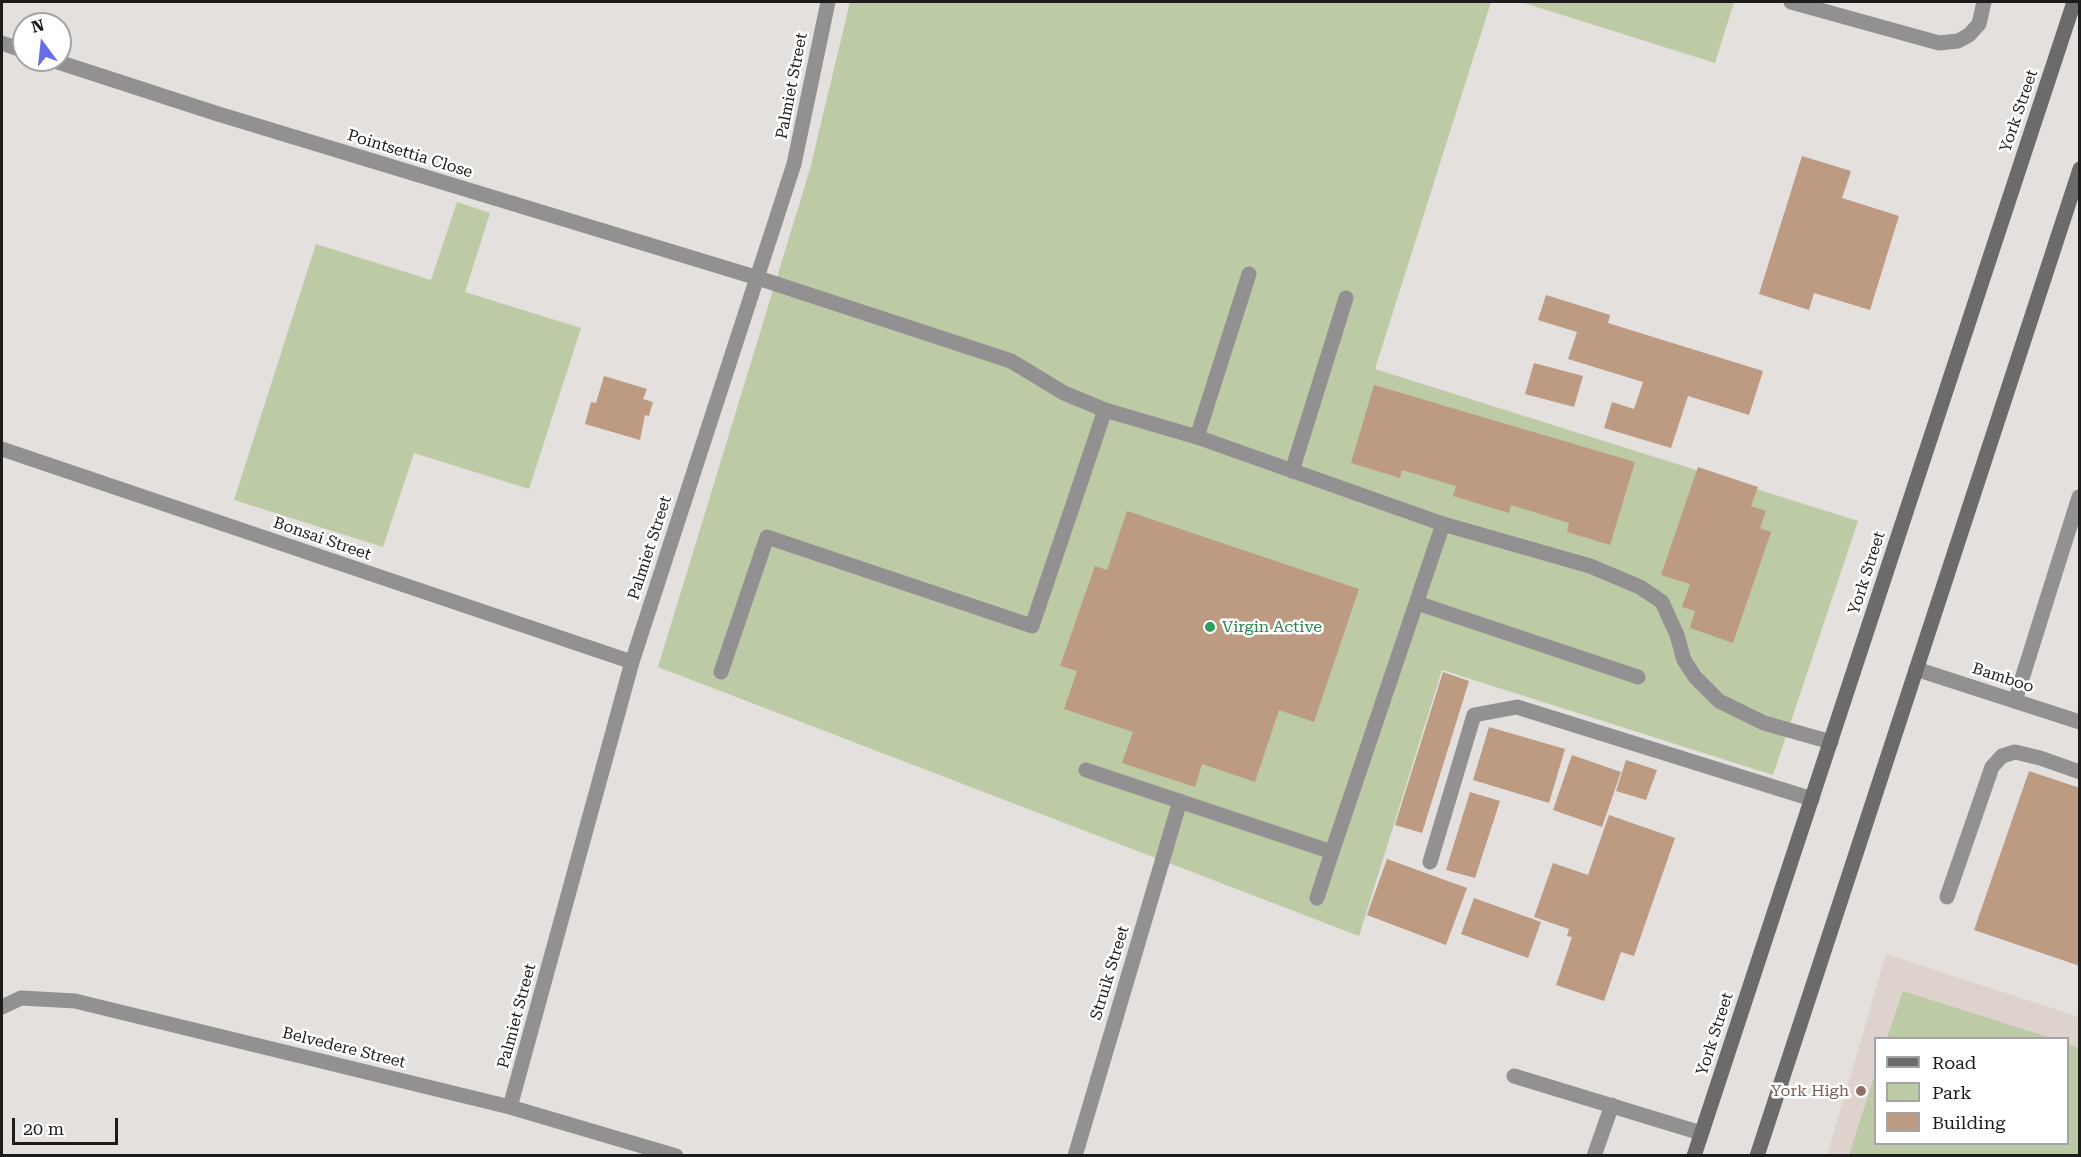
<!DOCTYPE html>
<html>
<head>
<meta charset="utf-8">
<style>
  body { margin:0 }
  #map { position:relative; width:2081px; height:1157px; overflow:hidden; background:#e3e0dd; font-family:"Roboto Serif",serif }
  canvas { display:block }
  .frame { position:absolute; inset:0; border:3px solid #1d1c1b; pointer-events:none }
  .legend { position:absolute; left:1874px; top:1037px; width:195px; height:108px; box-sizing:border-box; background:#fff; border:2px solid #a5a4a4; margin:0; padding:8px 10px; list-style:none; font-size:18px; color:#1d1c1b }
  .legend li { display:flex; align-items:center; gap:12px; height:30px }
  .legend b { width:30px; border:2px solid #a5a4a4 }
  .north { position:absolute; left:12px; top:12px; width:60px; height:60px; box-sizing:border-box; background:#fff; border:2px solid #a5a4a4; border-radius:50%; rotate:345deg; font-size:16px; font-weight:700; line-height:24px; text-align:center; color:#1d1c1b }
  .north::after { content:''; display:block; margin:auto; width:21px; height:27px; background:#676ee7; clip-path:polygon(50% 0,100% 100%,50% 72%,0 100%) }
  .scale { position:absolute; left:12px; top:1118px; width:106px; height:27px; box-sizing:border-box; border:3px solid #1d1c1b; border-top:0; padding-left:8px; font-size:18px; line-height:21px; white-space:nowrap; color:#1d1c1b; -webkit-text-stroke:4px #fff; paint-order:stroke }
</style>
</head>
<body>
<div id="map">
<canvas width="2081" height="1157"></canvas>
<div class="frame"></div>
<ul class="legend">
<li><b style="height:8px;background:#6c6a6b"></b>Road</li>
<li><b style="height:16px;background:#bdcaa6"></b>Park</li>
<li><b style="height:16px;background:#bc9b82"></b>Building</li>
</ul>
<div class="north">N</div>
<div class="scale">20 m</div>
</div>
<script>
const ctx = document.querySelector('canvas').getContext('2d');
ctx.lineJoin = 'round';
function paint(path, color) { ctx.fillStyle = color; ctx.fill(path, 'evenodd'); }
const shape = rows => new Path2D(rows.map(r => 'M' + r).join(''));
function strokePath(path, color, width, dash) { ctx.strokeStyle = color; ctx.lineWidth = width; ctx.lineCap = dash ? 'butt' : 'round'; ctx.setLineDash(dash || []); ctx.stroke(path); }
function write(font, color, halo, rows, align = 'center') {
  ctx.font = font + ' "Roboto Serif",serif'; ctx.lineWidth = 5; ctx.setLineDash([]); ctx.textBaseline = 'middle'; ctx.strokeStyle = halo; ctx.fillStyle = color; for (const [text, x, y, turn = 0] of rows) {
    ctx.save(); ctx.translate(x, y); ctx.rotate((+turn || 0) * Math.PI / 180); ctx.textAlign = isNaN(turn) ? turn : align; if (halo) ctx.strokeText(text, 0, 0); ctx.fillText(text, 0, 0); ctx.restore();
  }
}
paint(shape([
  [1886,954,2079,1017,2079,1155,1827,1156],
  [1876,1038,2068,1038,2068,1144,1876,1144]
]), '#ddd3cc');
paint(shape([
  [850,2,1491,2,1375,369,1858,521,1773,775,1442,670,1359,936,658,667,810,169],
  [1521,2,1734,2,1715,63],
  [457,202,490,213,465,292,581,328,529,489,414,453,383,547,234,500,316,244,431,280],
  [1903,991,2051,1038,1887,1038],
  [2068,1044,2079,1048,2079,1155,1849,1155,1875,1074,1876,1144,2068,1144]
]), '#bdcaa6');
paint(shape([
  [1802,156,1851,171,1842,198,1899,216,1870,310,1814,293,1809,310,1759,294],
  [1546,295,1610,315,1608,323,1763,371,1749,415,1688,396,1671,448,1604,428,1612,402,1634,409,1643,382,1568,359,1577,332,1538,320],
  [1534,363,1583,376,1574,407,1525,394],
  [604,376,647,389,643,399,653,402,649,416,645,415,640,440,585,424,591,402,596,403],
  [1374,385,1635,462,1610,545,1567,532,1569,523,1511,505,1509,513,1453,496,1456,486,1402,470,1400,478,1351,463],
  [1698,467,1758,487,1751,506,1766,511,1760,528,1771,532,1733,643,1690,628,1695,611,1682,607,1690,584,1661,575],
  [1127,511,1359,589,1314,722,1279,710,1255,782,1202,764,1195,787,1122,763,1133,732,1064,709,1077,671,1060,666,1095,566,1107,570],
  [1443,672,1469,681,1422,833,1395,825],
  [1489,727,1565,749,1549,803,1473,780],
  [1572,755,1621,772,1602,827,1553,810],
  [1626,760,1657,770,1646,800,1616,791],
  [2029,771,2080,788,2080,966,1974,930],
  [1470,792,1500,801,1475,878,1446,870],
  [1609,815,1675,838,1634,956,1621,952,1604,1001,1556,985,1572,937,1567,936,1569,929,1534,917,1553,863,1588,875],
  [1387,859,1467,888,1446,945,1367,915],
  [1474,898,1541,922,1528,958,1461,934]
]), '#bc9b82');
strokePath(shape([
  [1791,2,1939,43,1958,41,1969,35,1979,24,1984,2],
  [1197,437,1249,274],
  [1292,471,1346,298],
  [1417,603,1638,677],
  [721,672,767,537,1032,626,1105,410],
  [2015,701,2079,497],
  [1086,770,1332,852,1443,524],
  [1430,862,1474,715,1517,707,1812,799],
  [1947,897,1992,767,2002,756,2015,752,2040,758,2080,772],
  [1317,898,1332,852],
  [1514,1076,1701,1133],
  [1594,1156,1612,1105]
]), '#929091', 15);
strokePath(shape([
  [2,43,24,51],
  [52,60,215,113,758,278,1011,361,1064,393,1105,410,1197,437,1443,524,1590,566,1640,587,1662,602,1677,635,1684,660,1695,677,1719,701,1764,723,1831,742],
  [2,449,632,662],
  [1916,669,2080,722],
  [2,1007,21,998,75,1001,510,1107,676,1156],
  [510,1107,632,662,794,164,828,2],
  [1075,1156,1180,801]
]), '#929091', 15);
strokePath(shape([
  [1694,1156,2074,2],
  [1757,1156,2080,169]
]), '#6c6a6b', 15);
for (const [x, y, r, color] of [
  [1210,627,6,"#2e9e5b"],
  [1861,1091,6,"#8d6e63"]
]) { const dot = new Path2D(); dot.arc(x, y, r, 0, 2 * Math.PI); ctx.fillStyle = color; ctx.fill(dot); strokePath(dot, '#fff', 2); }
write('16px', '#1d1c1b', '#fff', [
  ["Palmiet Street",792,86,-79],
  ["York Street",2019,111,-71],
  ["Pointsettia Close",410,154,17],
  ["Bonsai Street",322,539,19],
  ["Palmiet Street",650,548,-72],
  ["York Street",1867,573,-72],
  ["Bamboo",2003,678,18],
  ["Struik Street",1110,973,-73],
  ["Palmiet Street",517,1016,-75],
  ["York Street",1715,1034,-72],
  ["Belvedere Street",344,1048,14]
]);
write('16px', '#27864d', '#fff', [
  ["Virgin Active",1222,627]
], 'left');
write('16px', '#785e54', '#fff', [
  ["York High",1849,1091]
], 'right');
</script>
</body>
</html>
